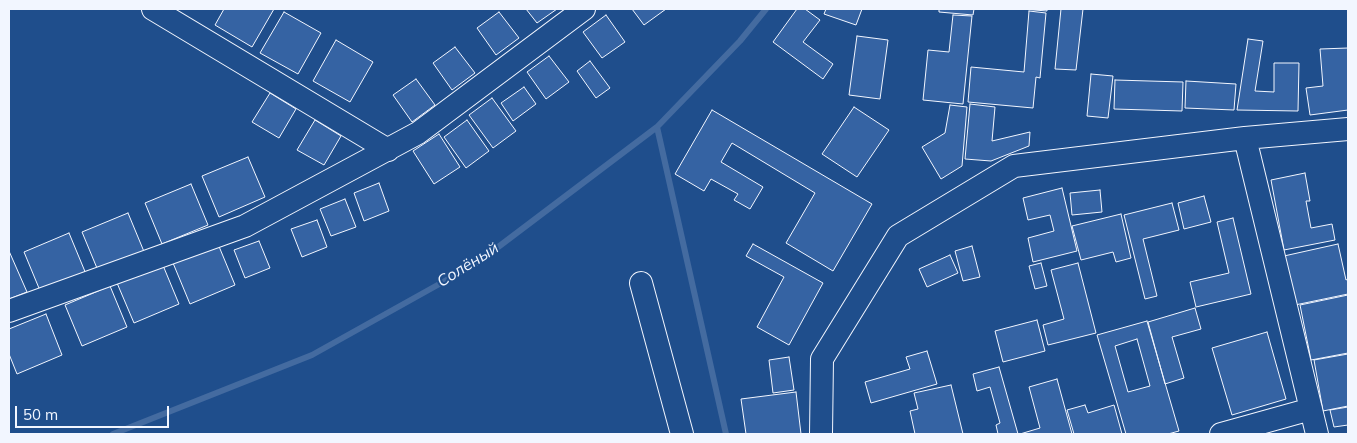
<!DOCTYPE html>
<html>
<head>
<meta charset="utf-8">
<style>
  body { margin:0 }
  #map { position:relative; width:1357px; height:443px; overflow:hidden; background:#1f4e8c; font-family:Mulish,sans-serif }
  canvas { display:block }
  .frame { position:absolute; inset:0; border:10px solid #f2f6ff; pointer-events:none }
  .scale { position:absolute; left:15px; top:406px; width:154px; height:22px; box-sizing:border-box; border:2px solid #f2f6ff; border-top:0; padding-left:6px; font-size:15px; line-height:18px; white-space:nowrap; color:#f2f6ff; -webkit-text-stroke:4px #1f4e8c; paint-order:stroke }
</style>
</head>
<body>
<div id="map">
<canvas width="1357" height="443"></canvas>
<div class="frame"></div>
<div class="scale">50 m</div>
</div>
<script>
const ctx = document.querySelector('canvas').getContext('2d');
ctx.lineJoin = 'round';
const shape = rows => new Path2D(rows.map(r => 'M' + r).join(''));
function strokePath(path, color, width, dash) { ctx.strokeStyle = color; ctx.lineWidth = width; ctx.lineCap = dash ? 'butt' : 'round'; ctx.setLineDash(dash || []); ctx.stroke(path); }
function paint(path, color) { ctx.fillStyle = color; ctx.fill(path, 'evenodd'); }
function write(font, color, halo, rows, align = 'center') {
  ctx.font = font + ' Mulish,sans-serif'; ctx.lineWidth = 4; ctx.setLineDash([]); ctx.textBaseline = 'middle'; ctx.strokeStyle = halo; ctx.fillStyle = color; for (const [text, x, y, turn = 0] of rows) {
    ctx.save(); ctx.translate(x, y); ctx.rotate((+turn || 0) * Math.PI / 180); ctx.textAlign = isNaN(turn) ? turn : align; if (halo) ctx.strokeText(text, 0, 0); ctx.fillText(text, 0, 0); ctx.restore();
  }
}
strokePath(shape([
  [657,127,726,434],
  [113,434,312,355,477,263,657,127,740,41,766,9]
]), '#446ba0', 6);
const building = shape([
  [224,9,274,9,252,47,215,25,224,9],
  [526,9,557,9,537,23,526,9],
  [632,9,666,9,644,25,632,9],
  [797,9,805,9,820,20,803,42,833,64,823,79,773,42,797,9],
  [826,9,862,9,856,25,824,14,826,9],
  [939,9,974,9,973,15,939,12,939,9],
  [1022,9,1047,9,1047,11,1022,9],
  [1061,9,1083,9,1076,70,1055,69,1061,9],
  [1029,11,1046,13,1040,78,1036,77,1033,108,968,102,971,67,1024,72,1029,11],
  [284,12,321,33,298,74,260,53,284,12],
  [499,12,519,38,496,55,477,28,499,12],
  [606,15,625,42,602,58,583,32,606,15],
  [953,15,972,16,963,104,923,100,928,50,949,52,953,15],
  [857,36,888,40,880,99,849,95,857,36],
  [1248,39,1263,41,1255,91,1274,92,1274,63,1299,63,1298,111,1237,110,1248,39],
  [336,40,373,62,350,102,313,81,336,40],
  [455,47,475,73,452,90,433,63,455,47],
  [1348,48,1348,110,1310,115,1306,88,1323,86,1320,49,1348,48],
  [549,56,569,82,546,99,527,72,549,56],
  [590,61,610,88,596,98,577,71,590,61],
  [1091,74,1113,76,1108,118,1087,116,1091,74],
  [416,79,435,105,412,122,393,95,416,79],
  [1115,80,1183,82,1182,111,1114,109,1115,80],
  [1186,81,1236,84,1234,110,1185,108,1186,81],
  [524,87,536,104,513,121,501,103,524,87],
  [270,93,296,109,279,138,252,122,270,93],
  [492,98,516,131,493,148,469,115,492,98],
  [970,104,995,107,992,141,1030,132,1029,146,991,161,965,159,970,104],
  [950,105,967,107,962,166,941,179,922,147,945,133,950,105],
  [854,107,889,130,857,177,822,154,854,107],
  [712,110,872,204,833,271,786,243,815,193,732,143,721,162,763,187,750,209,734,200,738,194,711,179,704,191,675,174,712,110],
  [315,120,341,136,324,165,297,150,315,120],
  [467,120,489,151,466,168,444,137,467,120],
  [439,134,460,167,434,184,413,151,439,134],
  [248,157,265,197,219,217,202,176,248,157],
  [1305,173,1310,201,1306,201,1311,228,1332,224,1335,240,1284,250,1271,180,1305,173],
  [379,183,389,211,364,221,354,193,379,183],
  [191,184,208,225,162,244,145,203,191,184],
  [1062,188,1077,251,1033,262,1028,238,1054,231,1050,215,1028,220,1023,198,1062,188],
  [1100,190,1102,212,1072,215,1070,193,1100,190],
  [1204,196,1211,222,1184,229,1178,203,1204,196],
  [345,199,356,227,331,236,320,209,345,199],
  [1172,203,1179,230,1143,239,1157,296,1145,299,1124,215,1172,203],
  [128,213,145,254,99,273,82,232,128,213],
  [1121,214,1131,258,1116,262,1113,252,1081,260,1072,226,1121,214],
  [1233,218,1251,294,1196,307,1190,282,1229,273,1217,222,1233,218],
  [317,220,327,247,302,257,291,229,317,220],
  [69,233,86,274,41,293,24,252,69,233],
  [259,241,270,268,245,278,234,250,259,241],
  [218,244,235,285,190,304,173,263,218,244],
  [753,244,823,283,789,345,757,327,784,277,746,256,753,244],
  [1338,244,1346,280,1348,279,1348,294,1295,305,1284,256,1338,244],
  [972,246,980,277,963,281,955,251,972,246],
  [9,251,27,292,9,299,9,251],
  [950,255,958,273,927,287,919,269,950,255],
  [162,263,179,304,134,323,117,283,162,263],
  [1041,263,1047,286,1035,289,1029,266,1041,263],
  [1078,263,1096,333,1048,345,1043,325,1064,319,1051,270,1078,263],
  [110,286,127,327,82,346,65,305,110,286],
  [1348,295,1348,353,1311,360,1300,305,1348,295],
  [1195,308,1201,329,1172,337,1184,378,1165,384,1148,322,1195,308],
  [46,314,62,355,17,374,9,354,9,329,46,314],
  [1037,320,1045,351,1003,362,995,331,1037,320],
  [1147,321,1179,431,1168,434,1126,434,1097,335,1147,321],
  [1137,339,1150,386,1128,392,1115,346,1137,339],
  [1267,332,1286,399,1232,415,1212,348,1267,332],
  [927,351,937,384,871,403,865,382,910,369,906,357,927,351],
  [1348,354,1348,406,1323,411,1314,360,1348,354],
  [789,357,794,390,773,393,769,360,789,357],
  [999,367,1018,434,998,434,996,425,1000,423,990,387,977,391,973,374,999,367],
  [1057,379,1072,434,1020,434,1040,428,1029,387,1057,379],
  [951,385,963,434,915,434,910,411,918,409,914,393,951,385],
  [796,392,801,434,746,434,741,399,796,392],
  [1085,405,1088,413,1114,405,1122,434,1074,434,1067,410,1085,405],
  [1348,407,1348,425,1334,427,1330,410,1348,407]
]);
paint(building, '#3563a3');
strokePath(building, '#f2f6ff', 1);
const minor = shape([
  [153,9,388,150],
  [1245,138,1317,434],
  [641,283,682,434],
  [9,311,245,226,418,133,584,9],
  [821,434,822,359,898,236,1014,166,1245,138,1348,129],
  [1221,434,1311,409]
]);
strokePath(minor, '#f2f6ff', 24);
strokePath(minor, '#1f4e8c', 22);
write('italic 16px', '#f2f6ff', '#1f4e8c', [
  ["Солёный",468,265,-32]
]);
</script>
</body>
</html>
